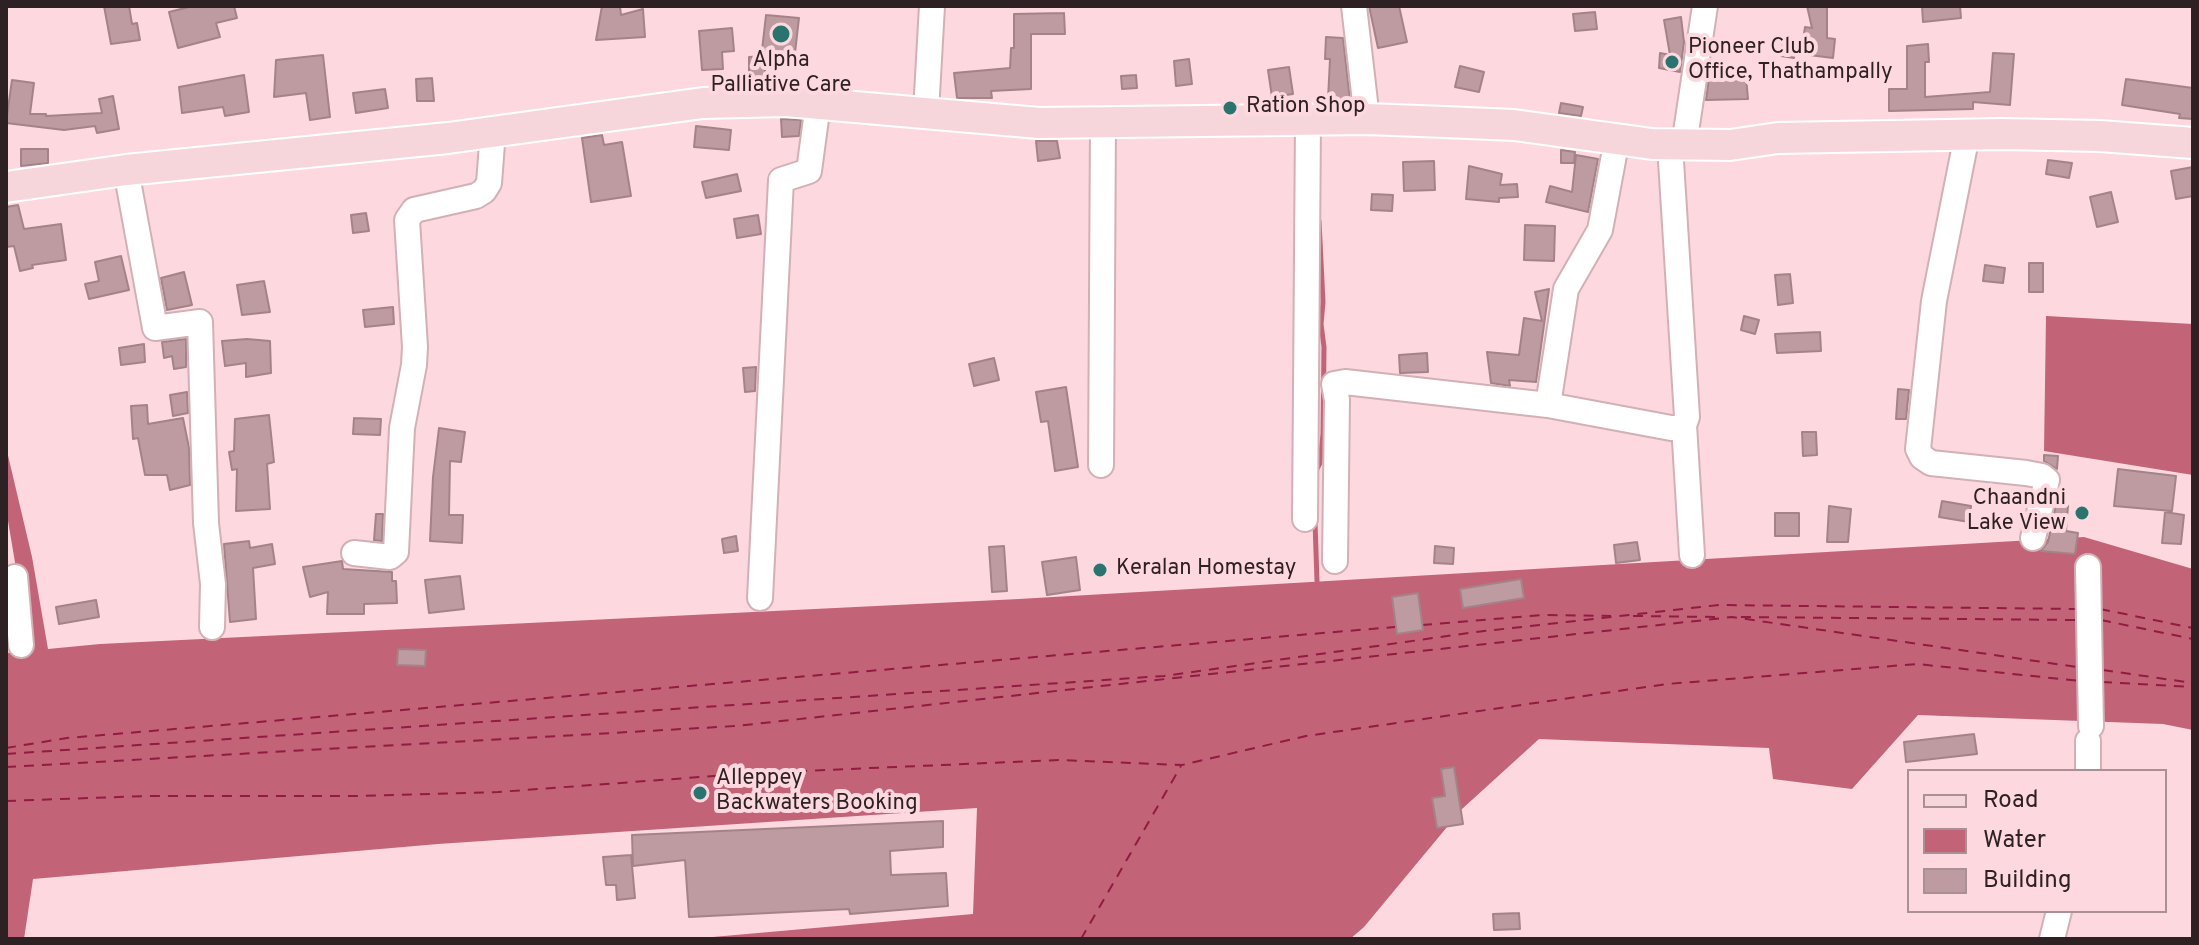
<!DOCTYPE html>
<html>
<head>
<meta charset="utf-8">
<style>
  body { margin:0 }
  #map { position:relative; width:2199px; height:945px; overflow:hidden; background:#fdd9df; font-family:Overpass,sans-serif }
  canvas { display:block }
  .frame { position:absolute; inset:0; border:8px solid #2e2123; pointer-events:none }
  .legend { position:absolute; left:1907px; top:769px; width:260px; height:144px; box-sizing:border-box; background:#fdd9df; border:2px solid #aa8f94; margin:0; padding:10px 14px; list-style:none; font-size:24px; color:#2e2123 }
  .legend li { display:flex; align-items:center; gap:16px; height:40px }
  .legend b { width:40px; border:2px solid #aa8f94 }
</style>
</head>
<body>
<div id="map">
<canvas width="2199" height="945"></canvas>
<div class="frame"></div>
<ul class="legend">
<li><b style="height:10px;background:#f7d6db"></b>Road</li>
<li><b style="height:22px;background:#c36378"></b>Water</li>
<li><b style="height:22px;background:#bd9ba0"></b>Building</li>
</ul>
</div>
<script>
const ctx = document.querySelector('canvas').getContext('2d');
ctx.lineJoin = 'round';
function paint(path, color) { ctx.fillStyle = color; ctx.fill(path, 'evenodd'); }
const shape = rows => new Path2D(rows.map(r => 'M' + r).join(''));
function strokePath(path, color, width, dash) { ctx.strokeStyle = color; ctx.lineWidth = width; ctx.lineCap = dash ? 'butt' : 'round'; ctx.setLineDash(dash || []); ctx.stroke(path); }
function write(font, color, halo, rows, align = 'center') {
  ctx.font = font + ' Overpass,sans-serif'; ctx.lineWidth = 8; ctx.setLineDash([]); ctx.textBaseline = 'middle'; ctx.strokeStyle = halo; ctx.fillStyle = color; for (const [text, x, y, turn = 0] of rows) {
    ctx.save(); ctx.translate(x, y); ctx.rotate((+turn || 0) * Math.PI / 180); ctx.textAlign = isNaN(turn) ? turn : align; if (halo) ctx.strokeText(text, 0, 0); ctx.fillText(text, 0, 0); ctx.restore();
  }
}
paint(shape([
  [2046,316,2193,324,2193,475,2044,451],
  [6,447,32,557,48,649,100,644,1019,599,2084,537,2193,569,2193,730,2163,724,1918,715,1852,789,1773,779,1769,748,1539,739,1462,809,1364,927,1350,939,690,939,973,914,977,808,438,844,33,879,24,939,6,939,6,653,30,651,6,509]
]), '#c36378');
strokePath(shape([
  [1315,473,1320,463,1323,434,1324,347,1321,324,1323,302,1319,221],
  [1315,522,1317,581]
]), '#c36378', 5);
strokePath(shape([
  [2100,609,2193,628],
  [1633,616,1719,617],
  [1741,617,2079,620],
  [2101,620,2193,639],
  [1422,625,1543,615,1611,616],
  [2103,670,2193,683],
  [2102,682,2193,687],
  [6,748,67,738,1395,627],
  [6,754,1164,676,1476,632,1719,605,2078,609],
  [6,767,736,726,1732,617,2077,667],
  [6,801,146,796,359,796,498,792,754,773,1060,760,1182,765,1306,736,1667,684,1917,664,2080,681],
  [1081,939,1181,766]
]), '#911b41', 2, [10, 8]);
const building = shape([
  [104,6,129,6,132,24,137,23,140,40,111,44,104,6],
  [193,6,234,6,237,18,216,23,220,37,178,48,169,12,193,6],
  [602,6,620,6,621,15,643,9,645,37,596,40,602,6],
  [1369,6,1399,6,1407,42,1378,48,1369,6],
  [1807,6,1827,6,1827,38,1835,39,1833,58,1801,54,1805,27,1812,28,1807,6],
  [1922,6,1960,6,1961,18,1923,22,1922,6],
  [1595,12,1597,29,1575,31,1573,14,1595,12],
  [1064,13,1065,34,1031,34,1031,89,991,91,992,98,957,98,954,73,1010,68,1011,48,1014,48,1014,14,1064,13],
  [766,15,799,18,795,53,762,50,766,15],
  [1681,17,1684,42,1680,72,1659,68,1660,53,1670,55,1664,20,1681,17],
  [732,28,734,51,722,52,723,69,702,70,699,31,732,28],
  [1326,37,1343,38,1350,100,1328,99,1330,59,1325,59,1326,37],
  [1782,43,1796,45,1794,58,1781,56,1782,43],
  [1928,44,1929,62,1925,62,1925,97,1990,92,1993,53,2014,54,2010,105,1973,102,1973,109,1889,111,1889,89,1907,89,1907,46,1928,44],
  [323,55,330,117,310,120,306,93,274,97,276,60,323,55],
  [765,56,765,84,749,84,749,57,765,56],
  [1189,59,1192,84,1176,86,1174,61,1189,59],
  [1460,66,1484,72,1479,92,1455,87,1460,66],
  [1289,67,1293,94,1272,97,1268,70,1289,67],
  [244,75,249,112,225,116,223,107,182,113,179,87,244,75],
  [1136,75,1137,88,1122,89,1121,76,1136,75],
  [1746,77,1748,99,1706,100,1709,78,1746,77],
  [432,78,434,101,417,101,416,79,432,78],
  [2126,79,2193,88,2193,119,2179,118,2180,114,2122,105,2126,79],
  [12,80,34,83,30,114,46,114,46,116,102,113,99,99,113,96,119,129,97,133,95,126,64,130,6,123,12,80],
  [385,89,388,108,356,113,353,93,385,89],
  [1561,103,1583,107,1581,116,1559,113,1561,103],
  [781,119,801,120,799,136,782,137,781,119],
  [696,126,731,130,729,150,694,147,696,126],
  [602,135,604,145,622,142,631,196,591,202,582,138,602,135],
  [1036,141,1057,141,1060,158,1038,161,1036,141],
  [21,149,48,149,48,163,21,166,21,149],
  [1561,150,1575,152,1574,163,1561,163,1561,150],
  [1576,155,1598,159,1588,212,1546,202,1550,186,1572,192,1576,155],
  [2048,160,2072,163,2069,178,2046,174,2048,160],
  [1434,161,1435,190,1404,191,1403,162,1434,161],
  [1469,166,1502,174,1500,185,1517,184,1518,197,1499,198,1499,202,1466,199,1469,166],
  [2193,167,2193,196,2176,199,2171,171,2193,167],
  [737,174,741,191,706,198,702,182,737,174],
  [2111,192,2118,222,2097,227,2090,197,2111,192],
  [1372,194,1393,195,1392,211,1371,210,1372,194],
  [18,205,24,229,61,224,66,260,32,265,33,268,20,271,14,246,6,247,6,207,18,205],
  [366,213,369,231,353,233,351,215,366,213],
  [758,215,761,234,737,238,734,219,758,215],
  [1525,225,1555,226,1554,261,1524,260,1525,225],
  [121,256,129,290,89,299,85,284,99,281,95,262,121,256],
  [2029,263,2043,263,2043,292,2029,292,2029,263],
  [1985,265,2005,268,2003,283,1983,281,1985,265],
  [184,272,192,305,167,310,161,278,184,272],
  [1790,274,1793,303,1778,305,1775,275,1790,274],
  [264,281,270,312,242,315,237,285,264,281],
  [1549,289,1536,382,1509,380,1510,386,1491,383,1487,352,1519,355,1524,318,1542,321,1535,292,1549,289],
  [393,307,394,324,365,327,363,310,393,307],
  [1744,316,1759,320,1755,334,1741,330,1744,316],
  [1820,332,1821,351,1777,353,1775,334,1820,332],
  [186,339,186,367,174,369,172,356,164,358,162,342,186,339],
  [247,339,270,341,271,373,246,377,246,363,225,366,222,341,247,339],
  [144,344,145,362,121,365,119,348,144,344],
  [1427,353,1428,372,1400,373,1399,355,1427,353],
  [994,358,999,380,974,386,969,364,994,358],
  [756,367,755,391,745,392,743,368,756,367],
  [1066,387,1078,467,1055,471,1048,421,1041,422,1036,392,1066,387],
  [1898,389,1909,390,1906,419,1896,419,1898,389],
  [187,392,188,413,173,416,170,395,187,392],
  [147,405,148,424,183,418,189,448,190,485,170,490,167,475,145,475,138,438,133,439,131,406,147,405],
  [269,415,274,462,267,464,270,509,236,511,237,469,232,470,229,452,234,451,235,419,269,415],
  [354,418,381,419,380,435,353,434,354,418],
  [439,428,465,432,461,462,450,461,449,515,463,515,462,543,430,541,433,477,439,428],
  [1802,432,1816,432,1817,455,1803,456,1802,432],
  [2044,455,2058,456,2057,469,2044,461,2044,455],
  [2118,469,2176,476,2172,511,2114,506,2118,469],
  [1942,501,1971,506,1969,522,1939,517,1942,501],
  [2056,505,2068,506,2066,531,2078,533,2075,554,2041,551,2048,542,2056,505],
  [1829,506,1851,509,1848,542,1827,542,1829,506],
  [2165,512,2184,515,2181,544,2162,543,2165,512],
  [1775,513,1799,513,1799,536,1775,536,1775,513],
  [376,514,383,514,382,541,374,540,376,514],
  [736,536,738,551,724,553,722,539,736,536],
  [249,541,250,548,272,544,275,564,253,568,256,619,230,622,224,544,249,541],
  [1637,542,1640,560,1616,563,1614,545,1637,542],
  [1004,546,1007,591,992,592,989,547,1004,546],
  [1435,546,1454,548,1453,564,1434,563,1435,546],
  [1076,557,1080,590,1047,595,1042,562,1076,557],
  [342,561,343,569,392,572,392,581,396,581,397,603,364,604,364,614,327,614,328,592,310,597,303,567,342,561],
  [460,576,464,609,429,613,425,580,460,576],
  [1521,579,1524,598,1463,608,1460,589,1521,579],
  [1418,593,1423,630,1397,634,1392,597,1418,593],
  [96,600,99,617,59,624,56,607,96,600],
  [398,649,426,650,425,666,397,665,398,649],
  [1974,734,1977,754,1906,762,1904,742,1974,734],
  [1454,767,1463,824,1437,828,1432,798,1445,796,1441,769,1454,767],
  [943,821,943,847,890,851,891,875,946,873,948,906,850,914,849,909,689,917,685,860,633,866,632,835,943,821],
  [631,855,635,898,617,900,616,885,606,885,603,857,631,855],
  [1519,913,1520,929,1494,930,1493,914,1519,913]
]);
paint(building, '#bd9ba0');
strokePath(building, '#a48388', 2);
const minor = shape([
  [1354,6,1367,119],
  [926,112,932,6],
  [1967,135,1934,301,1918,449,1922,457,1931,463,2026,473,2042,476,2047,480,2033,538],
  [1684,145,1705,6],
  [126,170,155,328,200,322,206,523,213,584,212,627],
  [1548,405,1566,289,1600,230,1617,139],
  [1684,425,1692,555],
  [1101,465,1103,123],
  [1305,519,1308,120],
  [354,553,390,557,396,552,402,428,414,365,415,347,407,220,414,210,476,196,484,191,489,183,493,131],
  [1335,561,1337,400,1334,384,1345,382,1548,405,1671,428,1679,428,1684,425,1687,417,1670,145],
  [2088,567,2091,726],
  [15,577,21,645],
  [760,598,781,180,809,171,818,104],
  [2088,741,2088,771],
  [2052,939,2059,911]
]);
const major = shape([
  [6,187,126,170,448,138,703,103,786,101,1039,123,1367,119,1445,122,1514,125,1652,144,1730,145,1778,138,2002,134,2100,136,2193,143]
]);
strokePath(minor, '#d2b0b5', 28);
strokePath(major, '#fff', 34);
strokePath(minor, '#fff', 24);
strokePath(major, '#f7d6db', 30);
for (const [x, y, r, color] of [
  [781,34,10,"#2b736e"],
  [1672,62,8,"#2b736e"],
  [1230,108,8,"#2b736e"],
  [2082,513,8,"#2b736e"],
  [1100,570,8,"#2b736e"],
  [700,793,8,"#2b736e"]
]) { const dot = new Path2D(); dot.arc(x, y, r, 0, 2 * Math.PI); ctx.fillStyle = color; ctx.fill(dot); strokePath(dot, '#fdd9df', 3); }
write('22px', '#2e2123', '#fdd9df', [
  ["Pioneer Club",1688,49],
  ["Office, Thathampally",1688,74],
  ["Alpha",781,62,"center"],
  ["Palliative Care",781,87,"center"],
  ["Ration Shop",1246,108],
  ["Chaandni",2066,500,"right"],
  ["Lake View",2066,525,"right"],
  ["Keralan Homestay",1116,570],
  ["Alleppey",716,780],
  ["Backwaters Booking",716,805]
], 'left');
</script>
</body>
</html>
